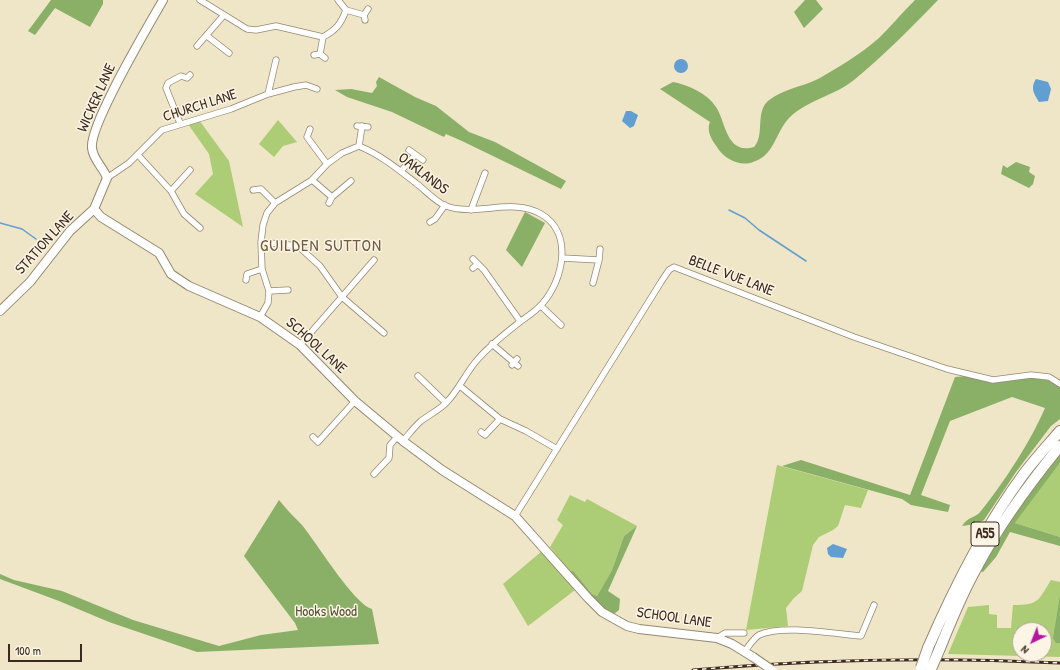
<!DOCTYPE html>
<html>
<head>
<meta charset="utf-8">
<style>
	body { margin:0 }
	#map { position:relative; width:1060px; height:670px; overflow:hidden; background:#efe5c7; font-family:"Patrick Hand",sans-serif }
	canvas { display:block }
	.north { position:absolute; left:1012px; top:622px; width:40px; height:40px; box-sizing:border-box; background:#fcf5e5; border:1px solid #afa495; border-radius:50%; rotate:223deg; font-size:11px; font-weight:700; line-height:16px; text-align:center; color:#3b2a1e }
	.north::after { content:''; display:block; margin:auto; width:14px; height:18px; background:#b5179e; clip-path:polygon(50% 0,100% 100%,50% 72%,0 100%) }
	.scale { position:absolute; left:8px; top:644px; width:74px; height:18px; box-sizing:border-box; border:2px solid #3b2a1e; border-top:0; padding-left:5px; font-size:12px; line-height:14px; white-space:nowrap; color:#3b2a1e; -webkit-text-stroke:3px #fcf5e5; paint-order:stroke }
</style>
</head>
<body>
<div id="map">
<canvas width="1060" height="670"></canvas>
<div class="north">N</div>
<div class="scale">100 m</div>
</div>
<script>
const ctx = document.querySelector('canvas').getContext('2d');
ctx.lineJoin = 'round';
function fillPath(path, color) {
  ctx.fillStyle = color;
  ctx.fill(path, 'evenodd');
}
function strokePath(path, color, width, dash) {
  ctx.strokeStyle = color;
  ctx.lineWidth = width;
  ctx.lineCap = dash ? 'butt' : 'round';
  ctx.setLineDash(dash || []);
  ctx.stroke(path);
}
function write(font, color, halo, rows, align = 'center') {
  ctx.font = font + ' "Patrick Hand",sans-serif';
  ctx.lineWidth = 3;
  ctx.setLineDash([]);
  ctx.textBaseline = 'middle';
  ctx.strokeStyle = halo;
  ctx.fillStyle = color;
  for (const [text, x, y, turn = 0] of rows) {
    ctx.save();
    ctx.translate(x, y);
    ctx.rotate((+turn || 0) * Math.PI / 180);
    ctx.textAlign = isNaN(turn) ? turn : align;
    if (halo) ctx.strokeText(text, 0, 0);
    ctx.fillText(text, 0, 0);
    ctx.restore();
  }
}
fillPath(new Path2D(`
	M199 120 229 161 243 227 195 194 213 174 209 154 188 124Z
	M278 120 297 142 283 146 274 157 259 144Z
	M1060 463V537L1015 523Z
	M777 465 868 490 861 508 845 505 838 526 833 530 819 537 813 545 802 591 794 598 786 608 788 626 746 630Z
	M570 495 585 502 587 499 637 526 624 536 612 570 597 596 592 594 573 572H570L550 547 563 525 557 520Z
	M542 551 575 590 528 626 503 584Z
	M1051 580 1060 582V657L948 654 968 607 989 605V614L997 615V628H1011L1013 605C1039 605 1038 601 1051 580ZM1020 630H1044V654H1020Z`), '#accd75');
fillPath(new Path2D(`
	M51 0H103V4L90 27 55 8 35 35 28 31Z
	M805 0H816L823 9 804 28 794 12Z
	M915 0H938C913 26 882 57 854 80 834 96 807 100 789 118 775 133 775 155 753 162 740 167 724 159 717 147 712 140 706 131 710 122L660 89 673 82C688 85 707 93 716 107 726 122 726 155 754 147 765 136 755 112 768 101 782 89 802 87 818 79 839 67 861 54 879 38 891 26 903 12 915 0Z
	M379 77 415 97 436 106 469 132 495 142 566 181 561 189 462 141 446 134 444 137 392 112 347 97 335 90 351 89 372 93 377 86 376 82Z
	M1016 162 1030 167 1029 172 1035 176 1033 184 1029 188 1001 174 1003 165 1007 168Z
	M525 212 545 223 522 267 506 250Z
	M967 376C976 378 987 382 995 382 1021 380 1037 372 1060 386V419L1051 426 1016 472 984 520 976 524 962 526C968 516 976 518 981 511 1004 482 1030 443 1045 408L1012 397 950 421 921 495 950 505 948 512 911 505 902 499 782 466 801 460 910 495 955 377Z
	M1060 453V463L1015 523 1060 537V546L1010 532 996 557 983 572 980 571 1023 500Z
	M279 500C286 509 294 517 302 525 316 542 354 604 372 609L379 644 197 652 109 622 59 601 0 579V574L14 580 62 591 133 620 219 646 261 635 298 630 295 623 244 556Z
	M637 526 608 591 620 599 619 610 614 614C595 608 583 587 570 572L573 571 592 594 597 596 612 570 624 536Z
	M1060 596V643H1056L1053 638Z`), '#89b066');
fillPath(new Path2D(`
	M674 66a7 7 0 1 1 14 0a7 7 0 1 1-14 0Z
	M1036 79 1048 82 1051 89 1048 101 1039 102C1034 94 1030 88 1036 79Z
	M626 111H631L638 115 634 126 630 128 622 121Z
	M833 544 847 549 843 558 831 557 828 554 827 548Z`), '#619ed2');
strokePath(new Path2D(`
	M729 210 745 218 759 230 806 261
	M0 223 22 229 36 239`), '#619ed2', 1.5);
const street = new Path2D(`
	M200 0 247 29 256 30 276 26 323 37C336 30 341 24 346 10
	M338 0 346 10 364 15 365 20
	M364 15 368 9
	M207 36 229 53
	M323 37 320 54 325 58
	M197 46 224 15
	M314 55 320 54
	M268 94 276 60
	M180 123 166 88 168 83 181 76 187 78 190 75
	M357 126 368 127
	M310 129 307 137 327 164
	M359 146 362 126
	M409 150 423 160
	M138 155 171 191 184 214 200 228
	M401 171 415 155
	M107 178 129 163 162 130 231 109 268 94 294 87 306 85 317 89
	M312 180 332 197 329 203
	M253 190 261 189 275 203
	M171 191 190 170
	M332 197 351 181
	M471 210 485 173
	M430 222 435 219 445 205
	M261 242 298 246 320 266 342 297 384 333
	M562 258 599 260 600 249
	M473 259 484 270 520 321
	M473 268 478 264
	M246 280 247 274 262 269
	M593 283 599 260
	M269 291 288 290
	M541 306 561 325
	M260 317 268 303 269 291 262 269 261 242 263 225 267 213 275 203 312 180 327 164 342 153 359 146C381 155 399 170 417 184 426 191 436 202 446 206 477 217 511 197 541 214 574 233 563 281 542 304 536 311 528 316 521 321 506 333 490 345 478 359 466 372 459 390 446 403 439 410 429 415 421 421 415 426 409 434 403 441
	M492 344 518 366
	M300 345 374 260
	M512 365 517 359
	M418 376 446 403
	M460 386 500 419 485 435 481 432
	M500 419 526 431 557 449
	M313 437 318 442 355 401
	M374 474 389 458 390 445 398 436
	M515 516 661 282 669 270 674 267 854 337 947 369 993 380 1031 375 1049 377 1060 384
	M717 638 725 633H744
	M745 651C749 646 753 639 759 635 781 624 836 634 861 636L874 605`);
const secondary = new Path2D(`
	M94 209 101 217 159 253 171 274 189 286 260 317 300 345 355 401 403 441 442 470 515 516 588 598 602 612 627 626 639 629 717 638 732 644 753 657
	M0 311 30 282 70 231 94 209 107 178C104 168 93 160 92 148 89 125 149 25 163 0`);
const highway = new Path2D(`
	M928 648C954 588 984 528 1023 475 1034 460 1048 445 1060 431
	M940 648C951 621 962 593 977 567 1000 523 1029 484 1060 446`);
strokePath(street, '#958872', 7);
strokePath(secondary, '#958872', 10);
strokePath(highway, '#958872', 12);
strokePath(street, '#fff', 5.5);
strokePath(secondary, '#fff', 8);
strokePath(highway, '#fff', 10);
const rail = new Path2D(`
	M693 670C815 659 938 657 1060 663`);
strokePath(rail, '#3b2a1e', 3);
strokePath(rail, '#fcf5e5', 1.5, [4.5]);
const secondaryBridge = new Path2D(`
	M753 657 772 670`);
const highwayBridge = new Path2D(`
	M921 668 928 648
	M931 669 940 648`);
strokePath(secondaryBridge, '#958872', 10, []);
strokePath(highwayBridge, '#958872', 12, []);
strokePath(secondaryBridge, '#fff', 8);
strokePath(highwayBridge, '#fff', 10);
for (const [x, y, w] of [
	[985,534,28]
]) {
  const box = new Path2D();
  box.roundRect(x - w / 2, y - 12, w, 24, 3);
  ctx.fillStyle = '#fcf5e5';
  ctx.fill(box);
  strokePath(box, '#3b2a1e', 1);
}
write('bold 14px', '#3b2a1e', null, [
	["A55",985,534]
]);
write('15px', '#3b2a1e', '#fcf5e5', [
	["WICKER LANE",97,98,-66],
	["CHURCH LANE",200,106,-18],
	["OAKLANDS",423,174,37],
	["STATION LANE",45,243,-48],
	["BELLE VUE LANE",731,276,21],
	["SCHOOL LANE",316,346,42],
	["SCHOOL LANE",674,618,8]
]);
write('15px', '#575334', '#fcf5e5', [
	["Hooks Wood",326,612]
]);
ctx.letterSpacing = '1px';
write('17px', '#715a41', '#fcf5e5', [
	["GUILDEN SUTTON",321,246]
]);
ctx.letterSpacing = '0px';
</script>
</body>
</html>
